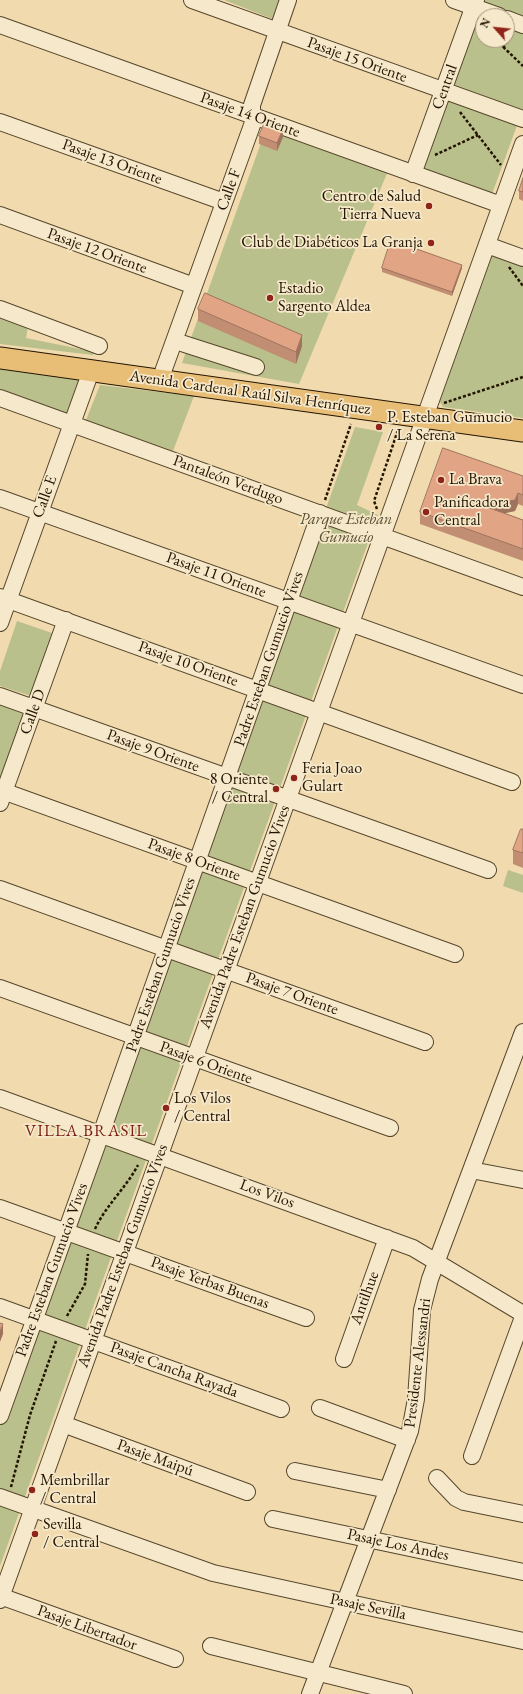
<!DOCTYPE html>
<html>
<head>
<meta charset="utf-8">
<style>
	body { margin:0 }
	#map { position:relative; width:523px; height:1694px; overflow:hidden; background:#f1dbae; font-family:"EB Garamond",serif }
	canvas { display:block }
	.north { position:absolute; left:475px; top:8px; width:40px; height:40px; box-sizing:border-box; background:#f6e8ca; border:1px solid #a29379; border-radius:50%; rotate:297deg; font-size:11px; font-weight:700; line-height:16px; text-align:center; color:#231400 }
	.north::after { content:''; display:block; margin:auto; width:14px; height:18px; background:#8f2418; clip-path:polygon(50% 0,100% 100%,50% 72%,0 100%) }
</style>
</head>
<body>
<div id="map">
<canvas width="523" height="1694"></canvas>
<div class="north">N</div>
</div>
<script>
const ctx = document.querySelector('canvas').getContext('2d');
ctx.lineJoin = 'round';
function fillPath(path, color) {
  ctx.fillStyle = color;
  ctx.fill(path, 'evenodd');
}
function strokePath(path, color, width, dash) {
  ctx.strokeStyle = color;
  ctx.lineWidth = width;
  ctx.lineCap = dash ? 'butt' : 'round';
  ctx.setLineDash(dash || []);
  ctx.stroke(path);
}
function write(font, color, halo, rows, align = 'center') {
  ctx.font = font + ' "EB Garamond",serif';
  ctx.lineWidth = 3.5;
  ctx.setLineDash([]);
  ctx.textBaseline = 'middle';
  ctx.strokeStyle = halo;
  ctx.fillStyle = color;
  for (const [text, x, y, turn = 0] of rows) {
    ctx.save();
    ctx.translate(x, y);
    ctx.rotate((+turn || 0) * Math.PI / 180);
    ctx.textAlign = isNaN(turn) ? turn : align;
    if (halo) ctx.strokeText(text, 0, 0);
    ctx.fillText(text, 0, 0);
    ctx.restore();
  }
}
fillPath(new Path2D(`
	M224 0H283L275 20Z
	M482 0H523V109L492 194 421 168ZM483 16H507V40H483Z
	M267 126 388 171 299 384 182 363Z
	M494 253 523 263V418L443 407 438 399 488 255Z
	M0 316 28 326 26 338 95 352 93 355 0 344Z
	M0 368 79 380 67 414 0 394Z
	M100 385 194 396 173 451 86 420Z
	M355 427 383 432 357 505 378 515 0 1566V1424Z
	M17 621 52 633 31 696 0 686V671Z
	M0 700 27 714 0 783Z
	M508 870 523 875V893L503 886Z`), '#b9c08b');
const minor = new Path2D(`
	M192 0 523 119
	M454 0 499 16
	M507 19 523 25
	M0 25 501 205
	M0 122 224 202
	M413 174 476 0
	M0 215 194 286
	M487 245 523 258
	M0 309 99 346
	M175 341 256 367
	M160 380 255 117 252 111V105L288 0
	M0 398 523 587
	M0 498 523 685
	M0 597 512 782
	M0 623 91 371
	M0 696 488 870
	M0 790 455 954
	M0 803 66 620
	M0 889 425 1042
	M0 988 390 1128
	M0 1098 413 1248 523 1314
	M471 1170 523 1180
	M0 1208 306 1318
	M0 1307 281 1409
	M344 1359 387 1238
	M320 1408 407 1440
	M0 1416 106 1120 320 513
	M63 1424 247 1492
	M472 1456 523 1317
	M295 1471 388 1490
	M437 1478 456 1498 464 1502 523 1514
	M0 1497 213 1573 523 1641
	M273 1519 523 1572
	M0 1596 175 1659
	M0 1600 523 144
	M211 1646 404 1694
	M310 1694 410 1431 416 1399 422 1310 430 1279 523 1032`);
const major = new Path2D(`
	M0 358 523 431`);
strokePath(minor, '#56462c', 18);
strokePath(major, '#231400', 23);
strokePath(new Path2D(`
	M496 40 523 66
	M503 48 511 35
	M460 112 501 165
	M435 155 478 135
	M509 267 523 286
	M444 403 523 377
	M325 500 351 424
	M377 509 374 501 398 430
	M95 1229C106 1205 126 1188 138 1165
	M67 1316 85 1284 88 1254
	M11 1487 30 1415 56 1341`), '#231400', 2.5, [3, 2]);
strokePath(minor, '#f6e8ca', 16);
strokePath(major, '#e8be77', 21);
fillPath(new Path2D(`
	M259 136 283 137 277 151 259 144Z
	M523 178V201L519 199V191Z
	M382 268H462L452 296 382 272Z
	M198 309 302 346 296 364 198 321Z
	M523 476V506L518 504 515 511 504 513 523 520V561L420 524V512Z
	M523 829V868L513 864V850Z`), '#c28e73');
fillPath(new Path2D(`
	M283 129V137L277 151V143Z
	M462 265V268L452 296V292Z
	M302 335V346L296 364V352Z
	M518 493V504L515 511 484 518V506Z
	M3 1324V1334L0 1342V1332Z`), '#9e745e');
const building = new Path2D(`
	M265 122 283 129 277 143 259 136Z
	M523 178V192L519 191Z
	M391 240 462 265 452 292 382 268Z
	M205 293 302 335 296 352 198 309Z
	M443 448 523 476V495L518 493 515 500 484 506 523 520V549L420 512Z
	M521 829H523V853L513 850Z
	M0 1323 3 1324 0 1332Z`);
fillPath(building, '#e1a586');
strokePath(building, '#9e745e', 1);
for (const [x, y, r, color] of [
	[429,206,4,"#8f2418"],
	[431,243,4,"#8f2418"],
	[270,298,4,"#8f2418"],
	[379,427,4,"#8f2418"],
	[441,480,4,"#8f2418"],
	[426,512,4,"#8f2418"],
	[294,778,4,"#8f2418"],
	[276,789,4,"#8f2418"],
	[166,1108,4,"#8f2418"],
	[32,1490,4,"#8f2418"],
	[35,1534,4,"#8f2418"]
]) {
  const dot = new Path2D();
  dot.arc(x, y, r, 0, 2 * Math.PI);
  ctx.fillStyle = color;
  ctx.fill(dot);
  strokePath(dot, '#f6e8ca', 1.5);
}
write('16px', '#231400', '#f6e8ca', [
	["Pasaje 15 Oriente",357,60,20],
	["Central",445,87,-70],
	["Pasaje 14 Oriente",250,115,20],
	["Pasaje 13 Oriente",112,162,20],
	["Calle F",229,190,-70],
	["Pasaje 12 Oriente",97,251,20],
	["Avenida Cardenal Raúl Silva Henríquez",250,393,8],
	["Pantaleón Verdugo",228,480,20],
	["Calle E",45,497,-70],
	["Pasaje 11 Oriente",216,575,20],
	["Padre Esteban Gumucio Vives",269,659,-71],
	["Pasaje 10 Oriente",188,664,20],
	["Calle D",33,712,-70],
	["Pasaje 9 Oriente",153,751,20],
	["Pasaje 8 Oriente",194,860,20],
	["Avenida Padre Esteban Gumucio Vives",245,917,-70],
	["Padre Esteban Gumucio Vives",161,965,-71],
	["Pasaje 7 Oriente",292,994,20],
	["Pasaje 6 Oriente",206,1063,20],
	["Los Vilos",267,1194,20],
	["Avenida Padre Esteban Gumucio Vives",123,1256,-70],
	["Padre Esteban Gumucio Vives",52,1270,-70],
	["Pasaje Yerbas Buenas",210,1283,20],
	["Antilhue",365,1298,-70],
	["Presidente Alessandri",418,1363,-83],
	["Pasaje Cancha Rayada",174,1370,20],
	["Pasaje Maipú",155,1458,20],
	["Pasaje Los Andes",398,1545,12],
	["Pasaje Sevilla",368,1607,12],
	["Pasaje Libertador",87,1628,20]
]);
write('16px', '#231400', '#f6e8ca', [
	["Centro de Salud",421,197,"right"],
	["Tierra Nueva",421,215,"right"],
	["Club de Diabéticos La Granja",423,243,"right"],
	["Estadio",278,289],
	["Sargento Aldea",278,307],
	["P. Esteban Gumucio",387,418],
	["/ La Serena",387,436],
	["La Brava",449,480],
	["Panificadora",434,503],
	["Central",434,521],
	["Feria Joao",302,769],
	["Gulart",302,787],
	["8 Oriente",268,780,"right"],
	["/ Central",268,798,"right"],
	["Los Vilos",174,1099],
	["/ Central",174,1117],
	["Membrillar",40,1481],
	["/ Central",40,1499],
	["Sevilla",43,1525],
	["/ Central",43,1543]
], 'left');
write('italic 16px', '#585031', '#f6e8ca', [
	["Parque Esteban",346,520],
	["Gumucio",346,538]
]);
ctx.letterSpacing = '1px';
write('17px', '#7a1f14', '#f6e8ca', [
	["VILLA BRASIL",86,1131]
]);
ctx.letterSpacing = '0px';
</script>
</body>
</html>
